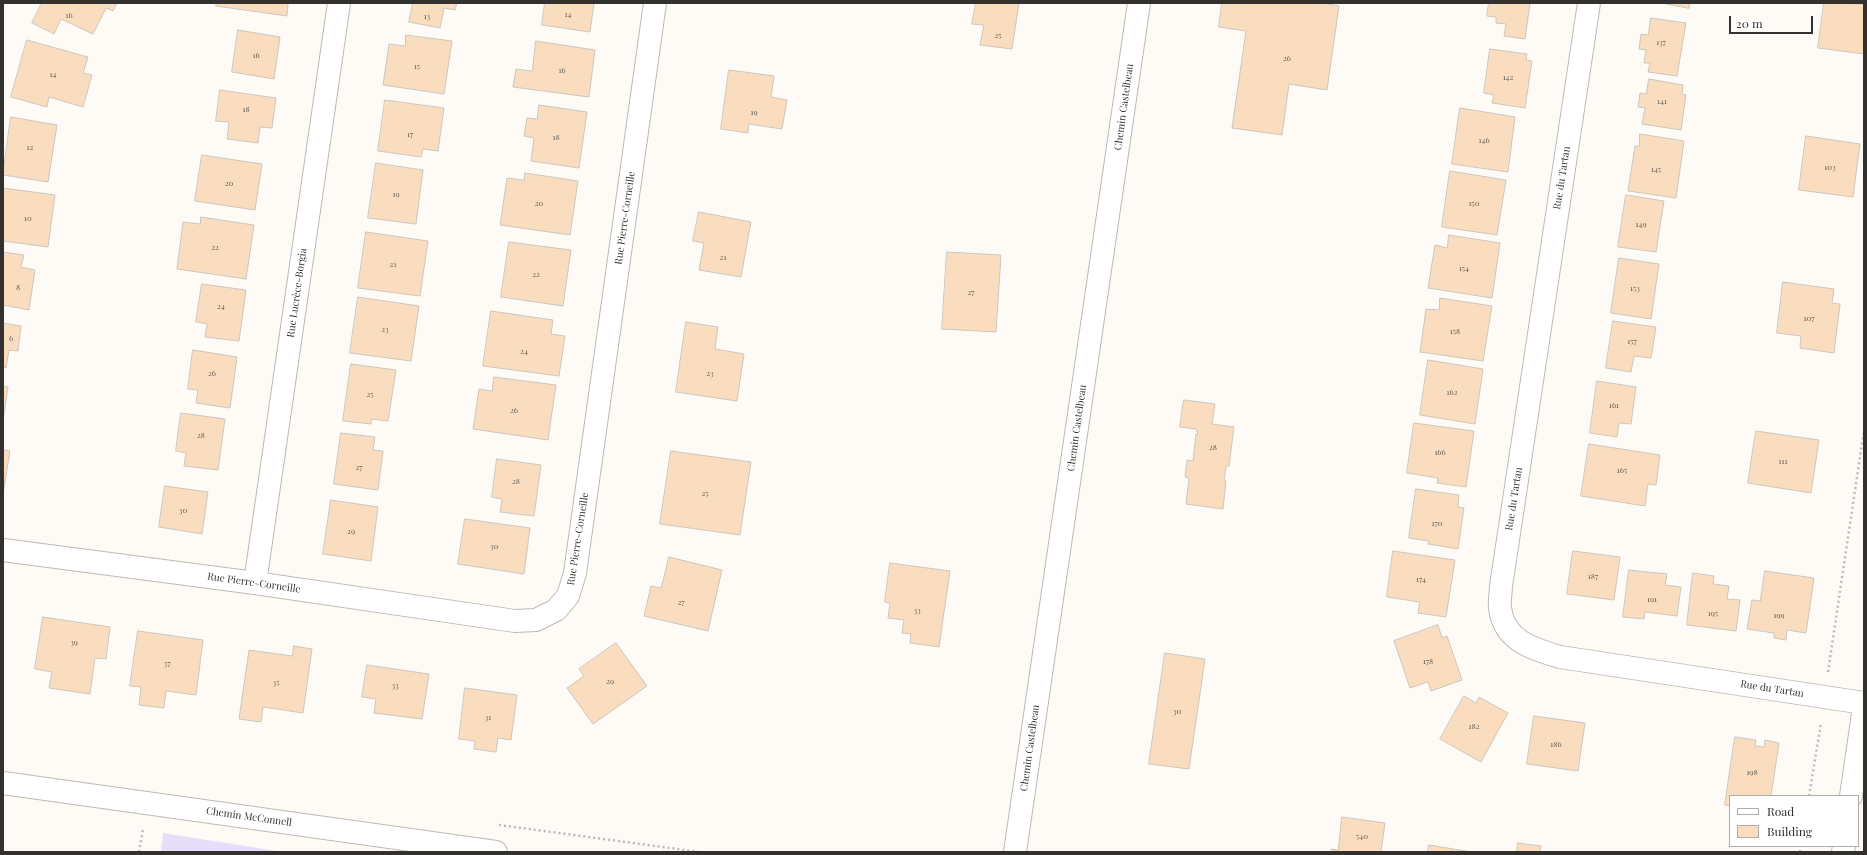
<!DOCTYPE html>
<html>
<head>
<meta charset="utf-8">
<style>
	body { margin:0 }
	#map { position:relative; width:1867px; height:855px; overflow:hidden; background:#fefbf7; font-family:"Playfair Display",serif }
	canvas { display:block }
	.frame { position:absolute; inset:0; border:4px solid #33312e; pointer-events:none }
	.legend { position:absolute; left:1729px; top:795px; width:130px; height:52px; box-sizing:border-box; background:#fff; border:1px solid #adadab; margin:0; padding:5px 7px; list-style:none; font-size:12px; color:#33312e }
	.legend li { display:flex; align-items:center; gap:8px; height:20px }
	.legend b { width:20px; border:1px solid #adadab }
	.scale { position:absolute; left:1729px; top:16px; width:84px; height:18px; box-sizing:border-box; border:2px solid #33312e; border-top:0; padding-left:5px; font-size:12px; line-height:14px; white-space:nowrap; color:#33312e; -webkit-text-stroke:3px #fff; paint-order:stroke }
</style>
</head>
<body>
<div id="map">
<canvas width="1867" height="855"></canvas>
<div class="frame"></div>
<ul class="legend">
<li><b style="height:5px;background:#fff"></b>Road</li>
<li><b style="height:11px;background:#f9ddbe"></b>Building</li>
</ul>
<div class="scale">20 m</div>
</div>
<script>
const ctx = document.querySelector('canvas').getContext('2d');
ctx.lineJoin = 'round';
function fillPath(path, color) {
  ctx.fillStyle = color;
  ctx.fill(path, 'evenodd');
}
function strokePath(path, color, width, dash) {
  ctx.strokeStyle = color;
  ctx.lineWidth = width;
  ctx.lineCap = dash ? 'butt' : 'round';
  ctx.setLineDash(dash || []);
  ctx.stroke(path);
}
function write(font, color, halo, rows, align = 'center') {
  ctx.font = font + ' "Playfair Display",serif';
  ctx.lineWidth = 4;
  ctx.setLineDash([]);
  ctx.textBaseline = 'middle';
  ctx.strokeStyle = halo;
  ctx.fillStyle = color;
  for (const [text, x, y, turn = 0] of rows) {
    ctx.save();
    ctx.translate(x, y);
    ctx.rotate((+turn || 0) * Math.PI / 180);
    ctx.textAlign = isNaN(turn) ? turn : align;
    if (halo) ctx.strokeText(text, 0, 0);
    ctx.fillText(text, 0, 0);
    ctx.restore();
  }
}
fillPath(new Path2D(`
	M163 833 283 852H161Z`), '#e6dffa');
const building = new Path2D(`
	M42 3H117L113 11 106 8 93 34 61 19 54 34 32 23Z
	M217 3H288L287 16 216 6Z
	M413 3H457L455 10 444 8 440 28 409 22Z
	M545 3H594L590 32 542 25Z
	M976 3H1019L1012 49 980 45 984 25 972 24Z
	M1222 3H1322L1339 6 1327 90 1289 84 1282 135 1232 128 1246 31 1219 27Z
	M1489 3H1530L1525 39 1504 36 1506 24 1496 23V17L1487 16Z
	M1662 3H1690L1689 8Z
	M1824 3 1864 4V54L1818 48Z
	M1651 18 1686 23 1677 76 1648 72 1650 63H1644L1646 50 1639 49 1641 34 1648 35Z
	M238 30 280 37 274 79 232 72Z
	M406 35 452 41 444 94 383 85 389 44 405 46Z
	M27 40 88 57 83 73 92 75 83 107 49 97 47 107 11 97Z
	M536 41 595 50 589 97 513 87 516 69 532 71Z
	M1490 49 1527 54 1526 60 1532 61 1525 108 1492 103 1494 95 1484 93Z
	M729 70 774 76 771 97 787 100 782 129 749 124 748 133 721 129Z
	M1649 79 1683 85 1682 94 1686 95 1681 130 1642 124 1645 108 1638 107 1640 93 1646 94Z
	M220 90 276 98 272 128 260 127 258 143 227 139 229 122 216 121Z
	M385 100 444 108 438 151 423 149 421 157 378 151Z
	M539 105 587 112 579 168 531 161 534 138 524 136 527 118 537 119Z
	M1460 108 1515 117 1508 172 1452 164Z
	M11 117 57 125 48 182 3 175Z
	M1640 134 1684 141 1676 198 1628 191 1635 146H1639Z
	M1806 136 1860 144 1853 197 1799 190Z
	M202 155 262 164 255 210 195 201Z
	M376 163 423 170 416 224 368 218Z
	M1450 171 1506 180 1497 235 1442 227Z
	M525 173 578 181 570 235 500 225 507 178 524 180Z
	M3 188 55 195 48 247 3 241Z
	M1626 195 1664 201 1656 252 1618 247Z
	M699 212 751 222 741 277 699 270 704 243 693 241Z
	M201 217 254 225 246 279 177 269 183 222 200 224Z
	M366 232 428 241 420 296 358 288Z
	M1449 235 1500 243 1492 298 1428 288 1435 245 1447 248Z
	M509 242 571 250 563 306 501 297Z
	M3 252 24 255 21 267 35 270 29 310 3 305Z
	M947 252 1001 255 996 332 942 329Z
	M1619 258 1659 264 1651 319 1611 313Z
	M1783 282 1834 289 1832 303 1840 304 1834 353 1800 348 1801 336 1777 333Z
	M202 284 246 290 239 341 205 337 207 324 196 322Z
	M358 297 419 306 411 361 350 353Z
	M1440 298 1492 306 1483 361 1420 352 1426 309 1439 310Z
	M491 311 553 320 551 334 565 336 559 376 483 366Z
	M1613 321 1656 327 1651 358 1634 356 1631 372 1606 368Z
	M686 322 718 327 715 349 744 354 737 401 676 392Z
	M3 323 21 326 18 351 9 350 6 368 3 367Z
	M193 350 237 357 230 408 196 403 198 390 188 389Z
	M1428 360 1483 369 1475 424 1420 415Z
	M351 364 396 370 388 421 371 419V424L343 421Z
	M494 377 556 385 548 440 473 429 479 389 492 391Z
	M1597 381 1636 387 1631 424 1619 423 1617 437 1590 433Z
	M3 386 8 387 3 420Z
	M1184 400 1215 404 1212 424 1234 427 1229 466H1226L1224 481H1226L1223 509 1186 504 1189 478 1185 477 1187 460 1193 461 1196 434H1198L1196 429 1180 427Z
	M181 413 225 419 218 470 184 466 186 453 176 451Z
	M1414 423 1474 431 1466 487 1437 483 1438 478 1407 473Z
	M1756 431 1819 440 1811 493 1748 483Z
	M341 433 375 437 373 450 383 451 378 490 334 484Z
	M1589 444 1660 455 1656 485 1648 484 1645 506 1581 496Z
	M3 450 10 451 3 494Z
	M671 451 751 462 740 535 660 524Z
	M497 459 541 465 534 516 500 512 502 499 492 497Z
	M165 486 208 492 202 534 159 527Z
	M1416 489 1459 495 1458 507 1464 508 1458 549 1428 544 1429 541 1409 538Z
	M331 500 378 507 371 561 323 554Z
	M465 519 530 528 524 574 458 564Z
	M1393 551 1455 560 1446 617 1418 613 1420 602 1387 597Z
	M1573 551 1620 557 1614 600 1567 594Z
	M669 557 722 570 708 631 644 616 651 586 661 588Z
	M890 563 950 571 939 647 910 643 911 634 902 633 904 620 888 618 890 603 885 602Z
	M1629 570 1667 574 1665 585 1681 587 1677 616 1645 612 1644 619 1623 617Z
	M1765 571 1814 578 1806 633 1787 630 1786 640 1774 638V633L1747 629 1752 600 1760 601Z
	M1693 573 1714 576 1713 584 1729 586 1727 599 1740 600 1736 631 1687 625Z
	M43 617 110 627 106 659 95 658 90 694 49 688 52 672 35 669Z
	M1438 625 1442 638 1447 636 1462 680 1431 691 1428 682 1410 688 1394 641Z
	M138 631 203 640 196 695 166 691 164 708 139 705 141 687 130 686Z
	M616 643 647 686 593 724 567 688 584 676 579 669Z
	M294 646 312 649 303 713 263 707 261 722 239 719 249 650 292 656Z
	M1165 653 1205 659 1189 769 1149 764Z
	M367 665 429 674 422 719 374 713 376 699 362 697Z
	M465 688 517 695 511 740 498 738 496 752 474 749 475 741 459 739Z
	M1464 696 1476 703 1479 697 1508 713 1481 762 1440 739Z
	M1534 716 1585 723 1578 771 1527 764Z
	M1735 737 1756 740 1755 746 1764 747 1765 740 1779 743 1771 796H1730V806L1725 805Z
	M1342 817 1385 823 1381 852H1331V849L1338 850Z
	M1518 843 1541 846 1540 852H1517Z
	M1429 845 1472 852H1428Z`);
fillPath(building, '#f9ddbe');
strokePath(building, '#ccc6bf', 1);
const minor = new Path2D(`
	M1589 3 1501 586C1501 593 1499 601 1500 608 1504 641 1533 649 1560 657L1864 703
	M3 550 255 583 515 621 536 620 556 610 568 596 575 573 655 3
	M255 583 339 3
	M1851 796 1864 707
	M1015 852 1139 3
	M1843 852 1844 846`);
const tertiary = new Path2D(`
	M3 783 496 852`);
strokePath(minor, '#bfb9b2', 24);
strokePath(tertiary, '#bfb9b2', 24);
strokePath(new Path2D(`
	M1828 672 1864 430
	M1809 796 1821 723
	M499 825 700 852
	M139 852 143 829
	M1800 852 1801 846`), '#bdbab6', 2.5, [2, 3]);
strokePath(minor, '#fff', 22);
strokePath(tertiary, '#fff', 22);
write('8px', '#645c52', null, [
	["14",568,14],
	["16",69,15],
	["13",427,16],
	["25",998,35],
	["137",1661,42],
	["16",256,55],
	["26",1287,58],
	["15",417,66],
	["16",562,70],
	["14",53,74],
	["142",1508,77],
	["141",1662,101],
	["18",246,109],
	["19",754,112],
	["17",410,134],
	["18",556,137],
	["146",1484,140],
	["12",30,147],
	["103",1830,167],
	["145",1656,169],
	["20",229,183],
	["19",396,194],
	["20",539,203],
	["150",1474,203],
	["10",28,218],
	["149",1641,224],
	["22",215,247],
	["21",723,257],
	["21",393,264],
	["154",1464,268],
	["22",536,274],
	["8",18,287],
	["153",1635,288],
	["27",971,292],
	["24",221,306],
	["107",1809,318],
	["23",385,329],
	["158",1455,331],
	["6",11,338],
	["157",1632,341],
	["24",524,351],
	["26",212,373],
	["23",710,373],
	["162",1452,392],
	["25",370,394],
	["161",1614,405],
	["26",514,410],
	["28",201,435],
	["28",1213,447],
	["166",1440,452],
	["111",1783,461],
	["27",359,467],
	["165",1622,470],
	["28",516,481],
	["25",705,493],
	["30",183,510],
	["170",1437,523],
	["29",351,531],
	["30",494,546],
	["187",1593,576],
	["174",1421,579],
	["191",1652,599],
	["27",681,602],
	["33",917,610],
	["195",1713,613],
	["199",1779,615],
	["39",74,642],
	["178",1428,661],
	["37",167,663],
	["29",610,681],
	["35",276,682],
	["33",395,685],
	["30",1177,711],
	["31",488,717],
	["182",1474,726],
	["186",1556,744],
	["198",1752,772],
	["540",1362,836]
]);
write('10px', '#33312e', '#fff', [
	["Chemin Castelbeau",1124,107,-82],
	["Rue du Tartan",1562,178,-81],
	["Rue Pierre-Corneille",625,218,-82],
	["Rue Lucrèce-Borgia",297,293,-82],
	["Chemin Castelbeau",1077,428,-82],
	["Rue du Tartan",1514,499,-81],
	["Rue Pierre-Corneille",578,539,-81],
	["Rue Pierre-Corneille",254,583,8],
	["Rue du Tartan",1772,689,9],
	["Chemin Castelbeau",1030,748,-82],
	["Chemin McConnell",249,817,8]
]);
</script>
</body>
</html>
